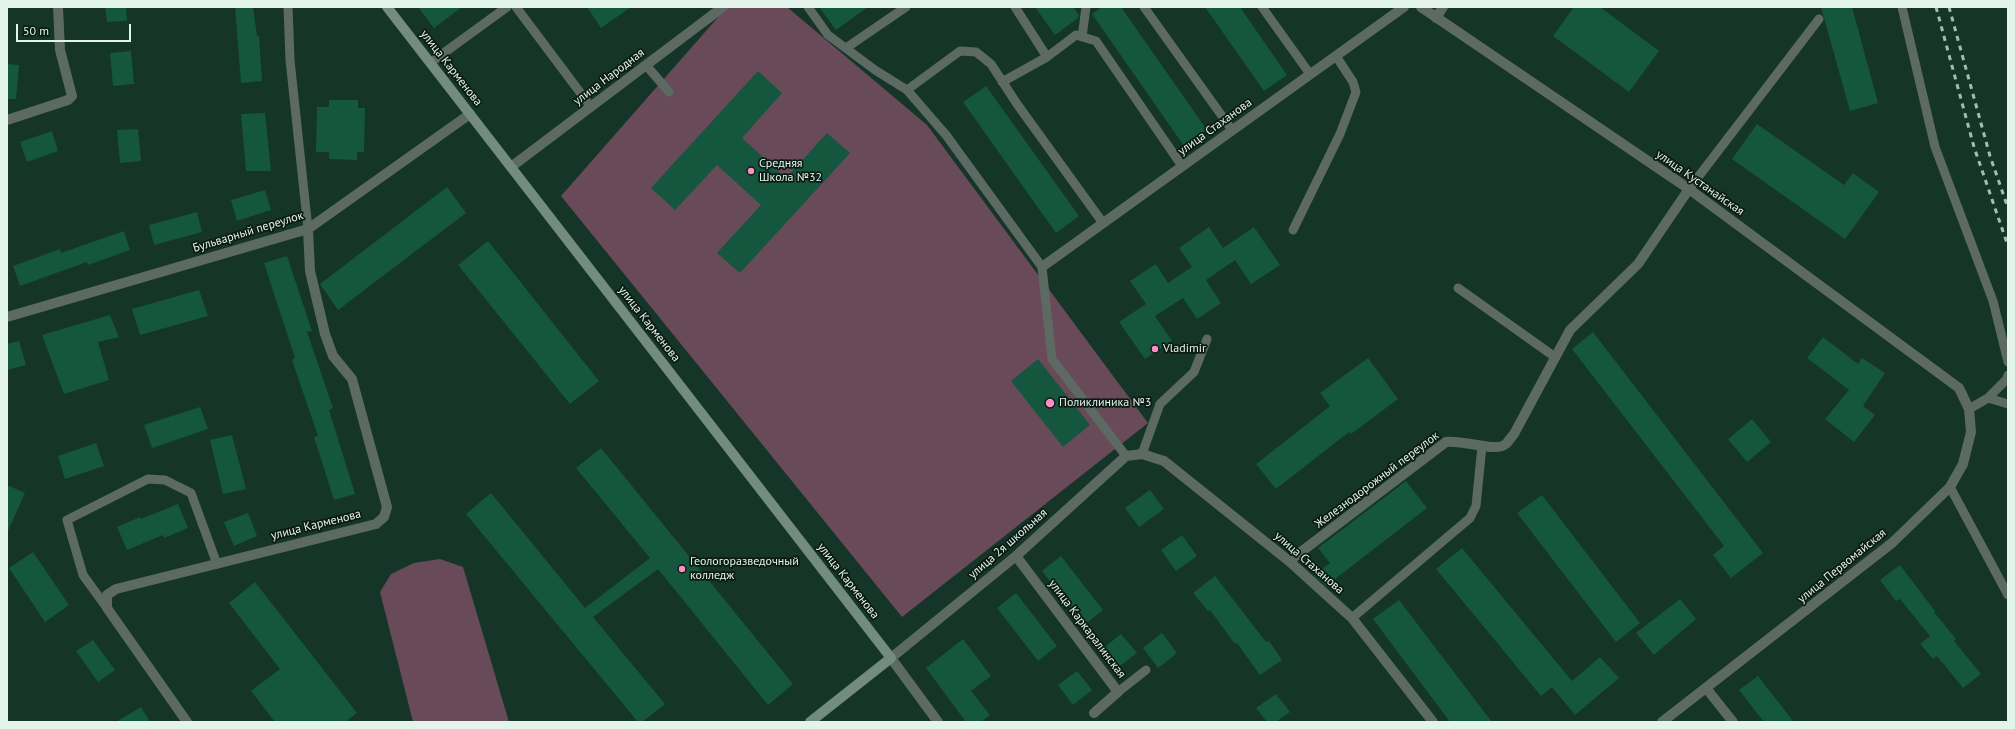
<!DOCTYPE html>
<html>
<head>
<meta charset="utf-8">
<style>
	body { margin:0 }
	#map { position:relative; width:2015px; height:729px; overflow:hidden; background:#143528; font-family:"PT Sans",sans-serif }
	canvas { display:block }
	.frame { position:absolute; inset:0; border:8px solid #e2f4eb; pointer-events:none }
	.scale { position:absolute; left:16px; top:24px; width:115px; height:18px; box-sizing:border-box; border:2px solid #e2f4eb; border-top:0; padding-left:5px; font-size:12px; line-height:14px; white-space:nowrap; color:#e2f4eb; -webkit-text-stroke:3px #0c1a14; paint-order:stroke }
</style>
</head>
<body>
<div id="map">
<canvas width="2015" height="729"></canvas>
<div class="frame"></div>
<div class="scale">50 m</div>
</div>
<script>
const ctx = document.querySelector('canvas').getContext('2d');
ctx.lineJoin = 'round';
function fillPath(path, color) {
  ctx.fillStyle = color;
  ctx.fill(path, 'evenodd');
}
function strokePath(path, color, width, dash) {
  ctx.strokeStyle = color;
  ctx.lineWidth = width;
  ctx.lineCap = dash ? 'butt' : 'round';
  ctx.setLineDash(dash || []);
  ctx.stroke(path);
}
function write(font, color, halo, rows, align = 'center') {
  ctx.font = font + ' "PT Sans",sans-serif';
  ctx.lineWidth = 3.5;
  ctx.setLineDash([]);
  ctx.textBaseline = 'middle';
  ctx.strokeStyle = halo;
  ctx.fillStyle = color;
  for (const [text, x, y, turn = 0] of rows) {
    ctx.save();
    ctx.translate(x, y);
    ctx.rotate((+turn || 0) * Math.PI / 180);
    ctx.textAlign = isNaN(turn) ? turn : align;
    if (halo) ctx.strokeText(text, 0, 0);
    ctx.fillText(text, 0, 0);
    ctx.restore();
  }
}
fillPath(new Path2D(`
	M727 7H787L927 125 1148 423 902 617 561 196Z
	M440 559 463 567 509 722H413L380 592 391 574 414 563Z`), '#694a58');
fillPath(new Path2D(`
	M105 7H126L127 21 107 22Z
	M235 7H253L257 36H259L262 81 241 83Z
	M418 7H462L434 28Z
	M587 7H631L601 28Z
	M819 7H868L836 30Z
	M1035 7H1073L1079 15 1078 18 1055 35Z
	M1102 7H1121L1207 130 1184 146 1092 14Z
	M1205 7H1240L1287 75 1264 91Z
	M1574 7H1600L1659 51 1629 92 1553 36Z
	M1821 7H1852L1878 103 1850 111Z
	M131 51 134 84 113 86 110 53Z
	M7 64 19 65 16 99H7Z
	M758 71 782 93 742 138 786 178 827 133 850 153 740 273 717 253 761 205 717 165 675 210 651 188Z
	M986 86 1079 216 1056 233 963 102Z
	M329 100H358V108H365L364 152H357V160L329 159V152H316L317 107H329Z
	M265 113 271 171H246L241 114Z
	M1757 124 1844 185 1853 173 1879 192 1845 239 1732 159Z
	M138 129 141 161 120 163 117 130Z
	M52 131 58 151 27 162 20 142Z
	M447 187 466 213 338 310 320 284Z
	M265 190 271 210 237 221 231 200Z
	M197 212 202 232 154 245 149 225Z
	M1209 227 1223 248 1254 227 1280 265 1251 284 1235 260 1206 280 1221 303 1197 319 1183 298 1155 316 1172 341 1145 359 1119 322 1146 304 1130 281 1156 264 1168 283 1192 267 1179 248Z
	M124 231 130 250 88 265 87 262 20 286 13 266 60 249 61 253Z
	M488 241 599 381 570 404 458 265Z
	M287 256 312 331 307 332 333 408 329 410 355 494 334 500 314 437 318 436 292 360 295 358 264 263Z
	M199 290 208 316 140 335 132 309Z
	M110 315 119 337 98 342 109 380 64 394 42 335Z
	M1593 332 1763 553 1731 578 1713 555 1724 546 1572 349Z
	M1823 337 1858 364 1862 358 1885 373 1863 406 1875 415 1854 442 1825 419 1849 390 1807 358Z
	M19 341 26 365 7 370V344Z
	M1368 358 1398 399 1351 434 1349 432 1276 489 1256 464 1330 406 1320 393Z
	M1038 359 1090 425 1063 447 1011 381Z
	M200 407 208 429 152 448 144 425Z
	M1752 419 1771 442 1747 462 1728 439Z
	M232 435 246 489 223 494 210 440Z
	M96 443 104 466 65 479 58 456Z
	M601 448 793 684 768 705 658 569 593 617 665 704 642 722H638L466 514 491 493 585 608 650 558 576 468Z
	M1406 481 1427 508 1326 586 1314 575 1330 563 1318 548Z
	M7 485 25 493 7 533Z
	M1150 490 1164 509 1139 527 1125 508Z
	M1542 495 1640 623 1616 642 1517 513Z
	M178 504 188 528 164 538 163 535 127 550 117 527 140 517 141 519Z
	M248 513 257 536 234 546 224 522Z
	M1182 535 1197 556 1176 571 1161 550Z
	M1462 548 1572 681 1600 657 1619 678 1575 715 1552 687 1541 696 1436 569Z
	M33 552 69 605 45 622 9 568Z
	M1061 556 1103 610 1084 625 1042 571Z
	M1900 565 1935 611 1934 612 1956 639 1954 641 1981 674 1963 688 1937 656 1933 659 1920 644 1930 636 1900 599 1896 601 1880 580Z
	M1215 576 1266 642 1269 641 1282 660 1260 675 1237 643 1235 644 1210 610 1208 611 1193 593Z
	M255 582 357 713 345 722H275L251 691 280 669 229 603Z
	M1016 593 1057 646 1038 661 997 608Z
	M1680 599 1696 619 1654 655 1636 633Z
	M1399 600 1492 722H1450L1373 619Z
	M1162 633 1177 653 1158 668 1143 648Z
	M1121 634 1137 653 1117 668 1102 649Z
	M963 639 991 676 971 691 990 715 981 722H966L926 668Z
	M93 640 115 670 98 682 76 651Z
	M1077 671 1092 690 1073 705 1058 685Z
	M1758 676 1794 722H1764L1739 690Z
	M1276 694 1290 712 1276 722H1267L1256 708Z
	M141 707 150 722H116Z`), '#15563f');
strokePath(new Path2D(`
	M288 7 290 60 308 229
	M516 7 591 107
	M808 7 828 35 875 70 907 90 946 135 1042 267 1052 359 1126 456
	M1015 7 1047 57 1076 35 1096 41 1182 166
	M1144 7 1232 130
	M1262 7 1310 74
	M1902 7 1935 147 1993 301 2008 362
	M1082 37 1086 7
	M846 48 906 7
	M430 63 507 7
	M646 65 669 92
	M1002 82 1047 57
	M907 90 960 51 976 52 991 64 1017 104 1103 223
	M1689 189 1819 19
	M1293 230 1340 134 1356 92 1353 82 1336 56
	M1458 288 1555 357
	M1988 398 2008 404
	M1969 409 1988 398 2007 379 2008 375
	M1142 454 1160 404 1194 372 1207 339
	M1950 487 2008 595
	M107 608 83 575 67 520 148 479 165 480 191 493 217 564
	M1352 618 1470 518 1476 506 1482 446
	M1118 692 1146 670`), '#5c6a63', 9);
strokePath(new Path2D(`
	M1421 7 1689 189 1959 388 1969 409 1971 432 1963 464 1950 487 1892 543 1662 722
	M1436 18 1443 7
	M7 120 68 100 72 96 60 50 58 7
	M511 167 723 7
	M1042 267 1404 7
	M7 317 308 229 470 114
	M1016 556 1118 692 1094 713
	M1289 561 1446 442C1462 439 1495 453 1506 444 1509 441 1511 437 1514 434L1570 330 1638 264 1689 189
	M1706 688 1733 722
	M187 722 107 608V595L116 589 376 524 384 517 387 507 352 379 333 356 325 334 310 271 308 229
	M938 722 891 658 1016 556 1126 456 1142 454 1164 461 1289 561 1352 618 1433 722`), '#5c6a63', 10);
strokePath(new Path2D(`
	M387 7 891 658 810 722`), '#748b81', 10);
strokePath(new Path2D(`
	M1936 7 1974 147 2008 246
	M1949 7 1990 156 2008 208`), '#a6bcb2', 3, [5, 5]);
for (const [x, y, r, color] of [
	[751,171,4,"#fb8fc3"],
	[1155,349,4,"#fb8fc3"],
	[1050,403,5,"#fb8fc3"],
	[682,569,4,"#fb8fc3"]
]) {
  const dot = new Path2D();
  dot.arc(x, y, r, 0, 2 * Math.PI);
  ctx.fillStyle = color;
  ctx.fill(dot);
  strokePath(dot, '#0c1a14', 1.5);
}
write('12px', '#e2f4eb', '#0c1a14', [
	["улица Карменова",451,68,52],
	["улица Народная",609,77,-37],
	["улица Стаханова",1215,127,-36],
	["улица Кустанайская",1700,183,35],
	["Бульварный переулок",248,232,-17],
	["улица Карменова",649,324,52],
	["Железнодорожный переулок",1377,480,-37],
	["улица Карменова",316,525,-14],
	["улица 2я школьная",1008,544,-41],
	["улица Стаханова",1309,563,41],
	["улица Первомайская",1842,566,-39],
	["улица Карменова",848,581,52],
	["улица Каркаралинская",1087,629,53]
]);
write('12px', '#e2f4eb', '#0c1a14', [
	["Средняя",759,164],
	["Школа №32",759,178],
	["Vladimir",1163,349],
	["Поликлиника №3",1059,403],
	["Геологоразведочный",690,562],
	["колледж",690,576]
], 'left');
</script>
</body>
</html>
